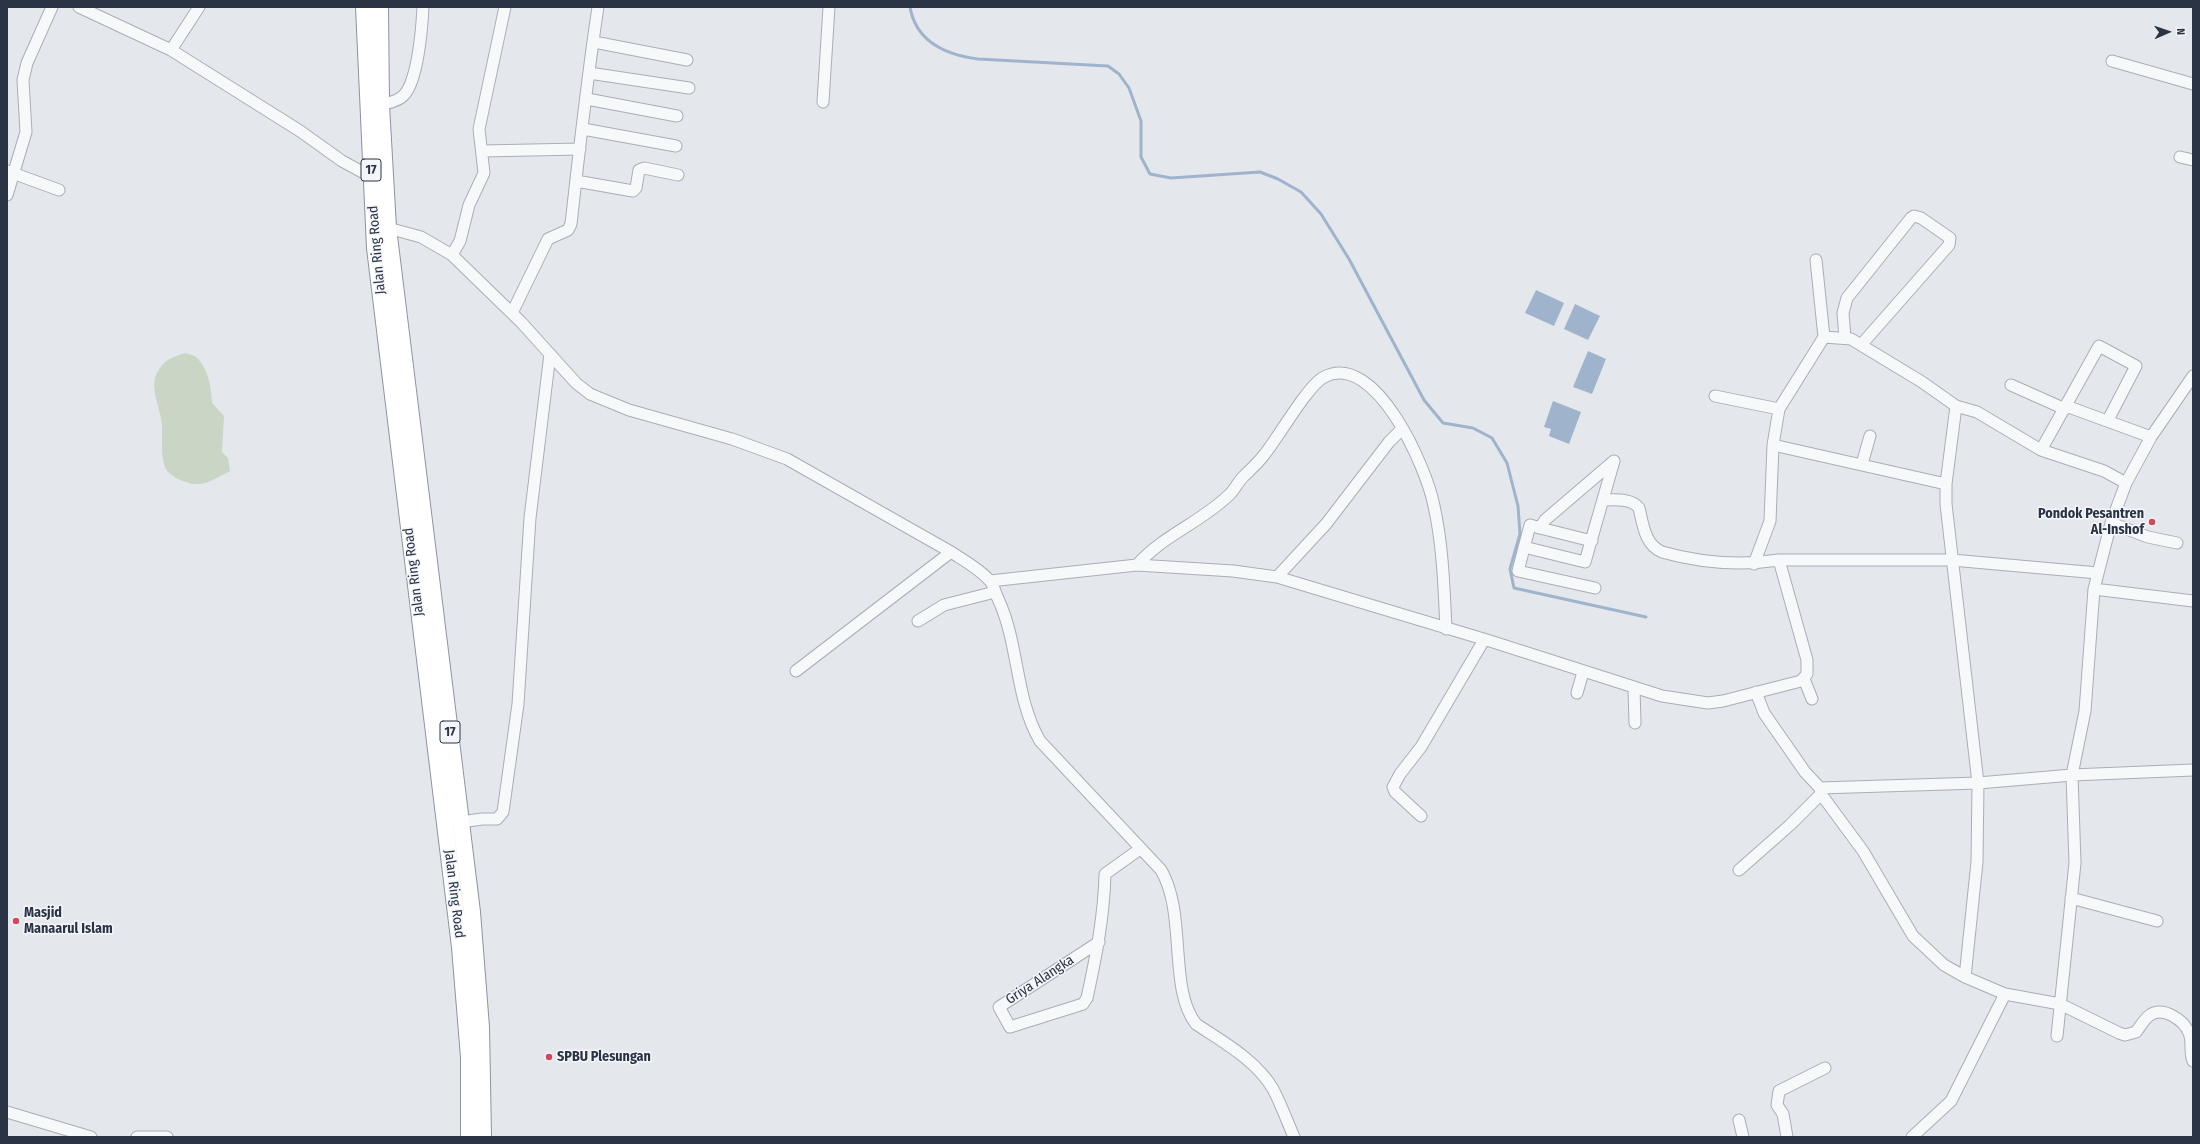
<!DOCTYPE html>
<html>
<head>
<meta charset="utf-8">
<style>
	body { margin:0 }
	#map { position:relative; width:2200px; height:1144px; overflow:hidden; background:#e4e7ec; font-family:"Fira Sans Condensed",sans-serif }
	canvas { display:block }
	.frame { position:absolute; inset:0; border:8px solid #2b3445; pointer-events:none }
	.north { position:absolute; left:2148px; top:12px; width:40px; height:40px; -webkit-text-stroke:3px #f4f6f9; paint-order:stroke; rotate:88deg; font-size:11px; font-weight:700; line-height:16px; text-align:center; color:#2b3445 }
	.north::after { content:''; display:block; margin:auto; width:14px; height:18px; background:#2b3445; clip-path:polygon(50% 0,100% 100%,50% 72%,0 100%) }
</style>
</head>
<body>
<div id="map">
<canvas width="2200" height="1144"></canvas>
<div class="frame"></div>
<div class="north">N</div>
</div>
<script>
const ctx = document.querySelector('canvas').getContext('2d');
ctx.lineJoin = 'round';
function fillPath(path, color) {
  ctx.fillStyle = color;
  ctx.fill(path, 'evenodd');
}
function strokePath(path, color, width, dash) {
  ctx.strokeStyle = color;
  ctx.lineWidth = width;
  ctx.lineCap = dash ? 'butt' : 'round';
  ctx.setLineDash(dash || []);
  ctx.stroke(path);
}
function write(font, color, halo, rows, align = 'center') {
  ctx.font = font + ' "Fira Sans Condensed",sans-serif';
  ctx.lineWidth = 3;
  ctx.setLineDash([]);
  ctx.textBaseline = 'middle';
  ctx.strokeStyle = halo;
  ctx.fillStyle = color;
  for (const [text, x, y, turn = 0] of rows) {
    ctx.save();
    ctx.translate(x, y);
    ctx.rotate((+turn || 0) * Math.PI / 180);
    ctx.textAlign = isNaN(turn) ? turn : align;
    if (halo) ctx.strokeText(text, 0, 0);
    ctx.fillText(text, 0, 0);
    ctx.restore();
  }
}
fillPath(new Path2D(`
	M186 353C190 355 195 355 197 358 208 368 212 390 212 403L224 416 222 452 228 458 230 471C220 476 207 485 196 484 186 484 168 476 165 467 160 453 163 438 162 424 160 406 147 384 160 368 167 358 175 356 186 353Z`), '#c9d6c5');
fillPath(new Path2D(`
	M1536 290 1564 303 1554 326 1525 313Z
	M1575 304 1600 316 1588 340 1564 329Z
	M1588 351 1606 359 1592 394 1573 387Z
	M1553 401 1581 412 1569 444 1549 436 1551 429 1544 427Z`), '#9fb4cc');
strokePath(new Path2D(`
	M910 7C916 42 947 55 978 59L1108 66 1119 74 1129 88 1141 121V157L1150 174 1171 178 1260 172 1278 179 1301 192 1321 214 1349 259 1424 400 1443 423 1473 428 1492 438 1507 463 1518 506 1520 534 1510 569 1514 588 1646 617`), '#9fb4cc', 3);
const minor = new Path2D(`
	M79 7 171 50 300 131 342 161 364 173 371 175
	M594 42 687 60
	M171 50 199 7
	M2112 61 2193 84
	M589 73 689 88
	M587 99 677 116
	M823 102 829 7
	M381 105C388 103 399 101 404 95 418 80 422 27 423 7
	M583 129 676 146
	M482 151 580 149
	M2180 157 2193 160
	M7 171 59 190
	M576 181 633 191 636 188 639 170 644 168 678 175
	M7 195 26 132 23 80 27 63 52 7
	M388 228 421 237 452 255 521 322 576 383 590 394 629 410 732 439 787 459 951 552C963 560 980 569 990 581 994 586 996 595 999 601 1019 645 1015 698 1040 741L1161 870C1187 914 1168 988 1196 1024 1223 1042 1256 1060 1273 1089 1281 1104 1287 1121 1294 1137
	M452 255 460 241 469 205 484 173 479 129 505 7
	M512 313 548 239 568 230 571 224C579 152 587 79 598 7
	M1824 337 1851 339 1922 382 1956 406 1977 412 2041 450 2104 471 2126 483
	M1845 338 1843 313 1847 298 1911 218 1914 216 1921 218 1950 238 1949 245 1861 345
	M2011 385 2065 409
	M1715 396 1779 409
	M1956 406 1946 484V504L1978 783 1977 862 1965 977
	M2066 406 2151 437
	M1773 445 1946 484
	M2041 450 2099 346 2136 366 2108 420
	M1862 464 1870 436
	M1603 500C1615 500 1631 498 1639 508 1643 525 1645 545 1662 552 1701 563 1739 566 1779 560
	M2111 523 2148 537 2177 543
	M1540 528 1530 525 1518 571 1595 588
	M1592 541 1540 528 1545 520 1614 461
	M1524 547 1585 562 1614 461
	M1754 564 1770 521 1773 445 1779 409 1824 337 1816 260
	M1137 565C1163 535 1202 522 1230 494 1235 489 1238 482 1243 477 1250 470 1258 463 1264 455 1278 438 1308 385 1324 377 1376 350 1427 469 1434 506 1443 546 1444 588 1446 629
	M1277 577 1326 524 1389 442 1402 429
	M990 581 1137 565 1233 571 1277 577 1490 641 1662 696 1708 703 1723 701 1801 681 1807 674V660L1779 560H1952L2098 573
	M2094 589 2193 601
	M918 621 944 605 995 592
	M796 671 951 552
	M1804 679 1812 699
	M1634 688 1635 723
	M1756 692 1764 713 1805 772 1820 788 1821 794 1863 851 1913 936 1944 965 1965 977 2005 994 2060 1004 2119 1033 2125 1035 2136 1032C2140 1027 2145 1018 2150 1015 2163 1006 2184 1020 2189 1033 2193 1041 2189 1052 2193 1061
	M1577 693 1583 672
	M1820 788 1978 783 2072 775 2193 770
	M1421 816 1395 792 1393 787 1400 774 1421 747 1484 640
	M461 822 482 819H497L503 812 518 704 530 518 550 354
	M1739 870 1790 825 1821 794
	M2071 898 2157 921
	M1099 942 999 1007 1010 1027 1083 1004 1087 998C1096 957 1104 916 1105 874L1140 849
	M2057 1036 2075 863 2072 775 2085 711 2094 589 2111 523 2126 483 2151 437 2193 376
	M7 1112 91 1137
	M1739 1120 1743 1137
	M137 1137H167
	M1787 1137 1783 1114 1777 1105 1779 1091 1825 1068
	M1912 1137 1951 1101 2005 994`);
const highway = new Path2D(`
	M364 7 375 248 460 947 469 1057V1137
	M380 7 381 105 388 228 472 912 481 1027 483 1137`);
strokePath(minor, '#a9aeb7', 13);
strokePath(highway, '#8b94a3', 18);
strokePath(minor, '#f7f8fa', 11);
strokePath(highway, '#fff', 16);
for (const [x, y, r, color] of [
	[2152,522,4,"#d1495b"],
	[16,921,4,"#d1495b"],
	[549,1057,4,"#d1495b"]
]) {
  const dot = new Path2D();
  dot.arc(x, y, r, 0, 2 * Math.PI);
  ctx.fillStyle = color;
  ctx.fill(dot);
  strokePath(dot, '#f4f6f9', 1.5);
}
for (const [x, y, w] of [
	[371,170,20],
	[450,732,20]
]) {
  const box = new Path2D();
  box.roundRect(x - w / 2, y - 11, w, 22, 3);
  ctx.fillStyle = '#f4f6f9';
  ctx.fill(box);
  strokePath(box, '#2b3445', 1);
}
write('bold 13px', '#2b3445', null, [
	["17",371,170],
	["17",450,732]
]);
write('14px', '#2b3445', '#f4f6f9', [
	["Jalan Ring Road",377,250,-95],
	["Jalan Ring Road",414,572,-97],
	["Jalan Ring Road",454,894,83],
	["Griya Alangka",1040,980,-33]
]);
write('bold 14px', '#2b3445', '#f4f6f9', [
	["Pondok Pesantren",2144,514,"right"],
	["Al-Inshof",2144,530,"right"],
	["Masjid",24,913],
	["Manaarul Islam",24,929],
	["SPBU Plesungan",557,1057]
], 'left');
</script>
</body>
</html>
